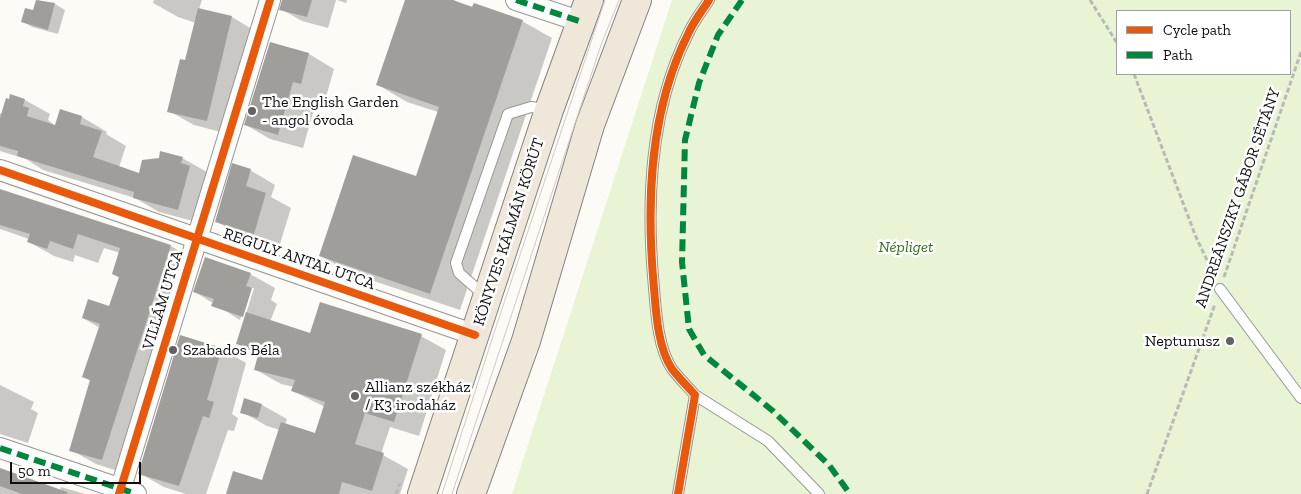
<!DOCTYPE html>
<html>
<head>
<meta charset="utf-8">
<style>
	body { margin:0 }
	#map { position:relative; width:1301px; height:494px; overflow:hidden; background:#fcfbf6; font-family:"Zilla Slab",serif }
	canvas { display:block }
	.legend { position:absolute; left:1116px; top:10px; width:175px; height:65px; box-sizing:border-box; background:#fff; border:1px solid #9f9f9f; margin:0; padding:6px 9px; list-style:none; font-size:15px; color:#101010 }
	.legend li { display:flex; align-items:center; gap:10px; height:25px }
	.legend b { width:25px; border:1px solid #9f9f9f }
	.scale { position:absolute; left:10px; top:462px; width:131px; height:22px; box-sizing:border-box; border:2px solid #101010; border-top:0; padding-left:6px; font-size:15px; line-height:18px; white-space:nowrap; color:#101010; -webkit-text-stroke:4px #fff; paint-order:stroke }
</style>
</head>
<body>
<div id="map">
<canvas width="1301" height="494"></canvas>
<ul class="legend">
<li><b style="height:6px;background:#e8590c"></b>Cycle path</li>
<li><b style="height:6px;background:#00873e"></b>Path</li>
</ul>
<div class="scale">50 m</div>
</div>
<script>
const ctx = document.querySelector('canvas').getContext('2d');
ctx.lineJoin = 'round';
function fillPath(path, color) {
  ctx.fillStyle = color;
  ctx.fill(path, 'evenodd');
}
function strokePath(path, color, width, dash) {
  ctx.strokeStyle = color;
  ctx.lineWidth = width;
  ctx.lineCap = dash ? 'butt' : 'round';
  ctx.setLineDash(dash || []);
  ctx.stroke(path);
}
function write(font, color, halo, rows, align = 'center') {
  ctx.font = font + ' "Zilla Slab",serif';
  ctx.lineWidth = 5;
  ctx.setLineDash([]);
  ctx.textBaseline = 'middle';
  ctx.strokeStyle = halo;
  ctx.fillStyle = color;
  for (const [text, x, y, turn = 0] of rows) {
    ctx.save();
    ctx.translate(x, y);
    ctx.rotate((+turn || 0) * Math.PI / 180);
    ctx.textAlign = isNaN(turn) ? turn : align;
    if (halo) ctx.strokeText(text, 0, 0);
    ctx.fillText(text, 0, 0);
    ctx.restore();
  }
}
fillPath(new Path2D(`
	M672 0H1301V494H512ZM1117 11H1290V74H1117Z`), '#e9f4d4');
fillPath(new Path2D(`
	M37 0 55 4 65 10 58 34 32 27 22 21 34 12Z
	M154 0H202L199 9 232 17 257 32 232 135 194 125 169 111 186 62 196 23 178 17 153 3Z
	M283 0H336L328 28 302 21 281 9Z
	M337 0H347L346 3Z
	M406 0H449L522 21 552 38 460 310 350 273 321 256 416 178 438 112 407 102 378 85Z
	M270 44 309 54 334 69 326 97 318 95 303 148 270 139 246 125Z
	M25 100 50 114 48 120 53 124V126L56 127 61 110 82 117 107 132 106 134 126 146 119 167 140 175 182 158 207 172 204 224 159 212 135 198 43 170 26 159 0 151V114Z
	M250 170 275 185 271 197 291 208 279 247 241 236 216 221Z
	M0 190 171 246 196 261 127 474 96 464 71 450 91 381 84 377 100 328 83 318 110 308 120 278 113 274 120 253 104 248 98 263 75 255 73 262 54 256 29 242V239L0 229Z
	M250 274 275 288 271 300 277 304 270 322 311 335 421 336 446 350 419 436 390 427 381 454 408 469 400 494H227L263 482 280 430 267 426 242 412 262 405 287 419 285 425 316 435 325 407 293 391 294 387 281 384 256 370 259 356 237 343 254 288H251L240 320 195 292Z
	M222 349 246 363 232 414 238 418 234 431 228 430 206 494H186L164 487 139 473Z
	M0 385 34 402 31 409 38 413 28 443 0 434Z
	M0 470 60 491 61 487 85 494H0Z`), '#0003');
fillPath(new Path2D(`
	M36 0 55 3 48 30 21 22 25 8 33 10Z
	M282 0H312L307 17 279 10Z
	M405 0H453L472 7 474 3 523 20 430 294 319 256 353 155 416 176 439 107 376 85Z
	M198 8 232 16 207 121 167 112 180 59 185 60Z
	M270 42 309 53 301 84 293 82 278 135 244 125Z
	M10 94 25 99 23 106 29 108 27 116 55 125 60 109 82 116 80 124 102 131 93 157 139 173 142 160 159 158 160 151 183 157 181 163 190 166 178 210 133 198 134 192 17 156 18 151 0 146V118L6 98 9 99Z
	M232 163 251 169 246 186 266 193 254 234 215 222Z
	M0 189 171 245 102 460 69 451 90 380 82 377 100 324 82 318 88 299 109 306 119 277 112 274 120 248 78 234 73 249 50 241 47 249 27 242 30 234 0 225Z
	M205 257 251 273 246 286 252 288 243 317 211 306 214 299 193 292Z
	M320 302 422 334 394 422 365 413 355 444 384 453 372 491 342 482 339 494H226L233 471 262 480 281 422 315 433 325 402 291 391 295 380 254 370 259 351 236 344 246 312 310 333Z
	M180 335 222 348 207 400 214 402 209 418 203 416 179 486 138 474Z
	M244 398 262 404 258 418 240 413Z
	M0 468 67 492V494H22L0 486Z`), '#a09e9b');
const service = new Path2D(`
	M1220 289 1301 398
	M484 295 459 273 456 263 508 114 531 107 548 109
	M695 395 768 441 819 494
	M678 494 695 395C688 387 679 378 672 369 658 348 656 313 654 288 646 203 649 110 689 32 694 21 702 11 709 0`);
const minor = new Path2D(`
	M516 0 582 22
	M0 170 475 335
	M0 448 136 494
	M119 494 270 0`);
const primary = new Path2D(`
	M422 494 549 110 589 0
	M471 494 526 341 590 125 637 0`);
strokePath(service, '#969694', 12);
strokePath(minor, '#969694', 22);
strokePath(primary, '#848381', 30);
strokePath(new Path2D(`
	M1090 0 1117 43
	M1134 74 1196 237 1215 277
	M1224 277 1301 52
	M396 494 400 483
	M1147 494 1215 304`), '#b9b9b8', 3, [5, 2.5]);
strokePath(service, '#fffefe', 10);
strokePath(minor, '#fffefe', 20);
strokePath(primary, '#eee7da', 28);
strokePath(new Path2D(`
	M442 494 494 333 605 0
	M452 494 601 45 619 0`), '#dac5c6', 1);
strokePath(new Path2D(`
	M516 0 582 22
	M742 0 718 35 699 83 685 140 682 262 689 329 704 355 773 411 829 465 850 494
	M0 448 136 494`), '#00873e', 6, [12, 6]);
strokePath(new Path2D(`
	M0 170 475 335
	M119 494 270 0
	M678 494 695 395C688 387 679 378 672 369 658 348 656 313 654 288 646 203 649 110 689 32 694 21 702 11 709 0`), '#e8590c', 8);
for (const [x, y, r, color] of [
	[252,111,5,"#636260"],
	[1230,341,5,"#636260"],
	[173,350,5,"#636260"],
	[355,396,5,"#636260"]
]) {
  const dot = new Path2D();
  dot.arc(x, y, r, 0, 2 * Math.PI);
  ctx.fillStyle = color;
  ctx.fill(dot);
  strokePath(dot, '#fff', 2);
}
write('16px', '#101010', '#fff', [
	["The English Garden",262,102],
	["- angol óvoda",262,120],
	["Neptunusz",1220,341,"right"],
	["Szabados Béla",183,350],
	["Allianz székház",365,387],
	["/ K3 irodaház",365,405]
], 'left');
write('16px', '#101010', '#fff', [
	["ANDREÁNSZKY GÁBOR SÉTÁNY",1238,198,-71],
	["KÖNYVES KÁLMÁN KÖRÚT",509,232,-72],
	["REGULY ANTAL UTCA",299,259,19],
	["VILLÁM UTCA",163,300,-73]
]);
write('italic 16px', '#327019', '#fff', [
	["Népliget",906,247]
]);
</script>
</body>
</html>
